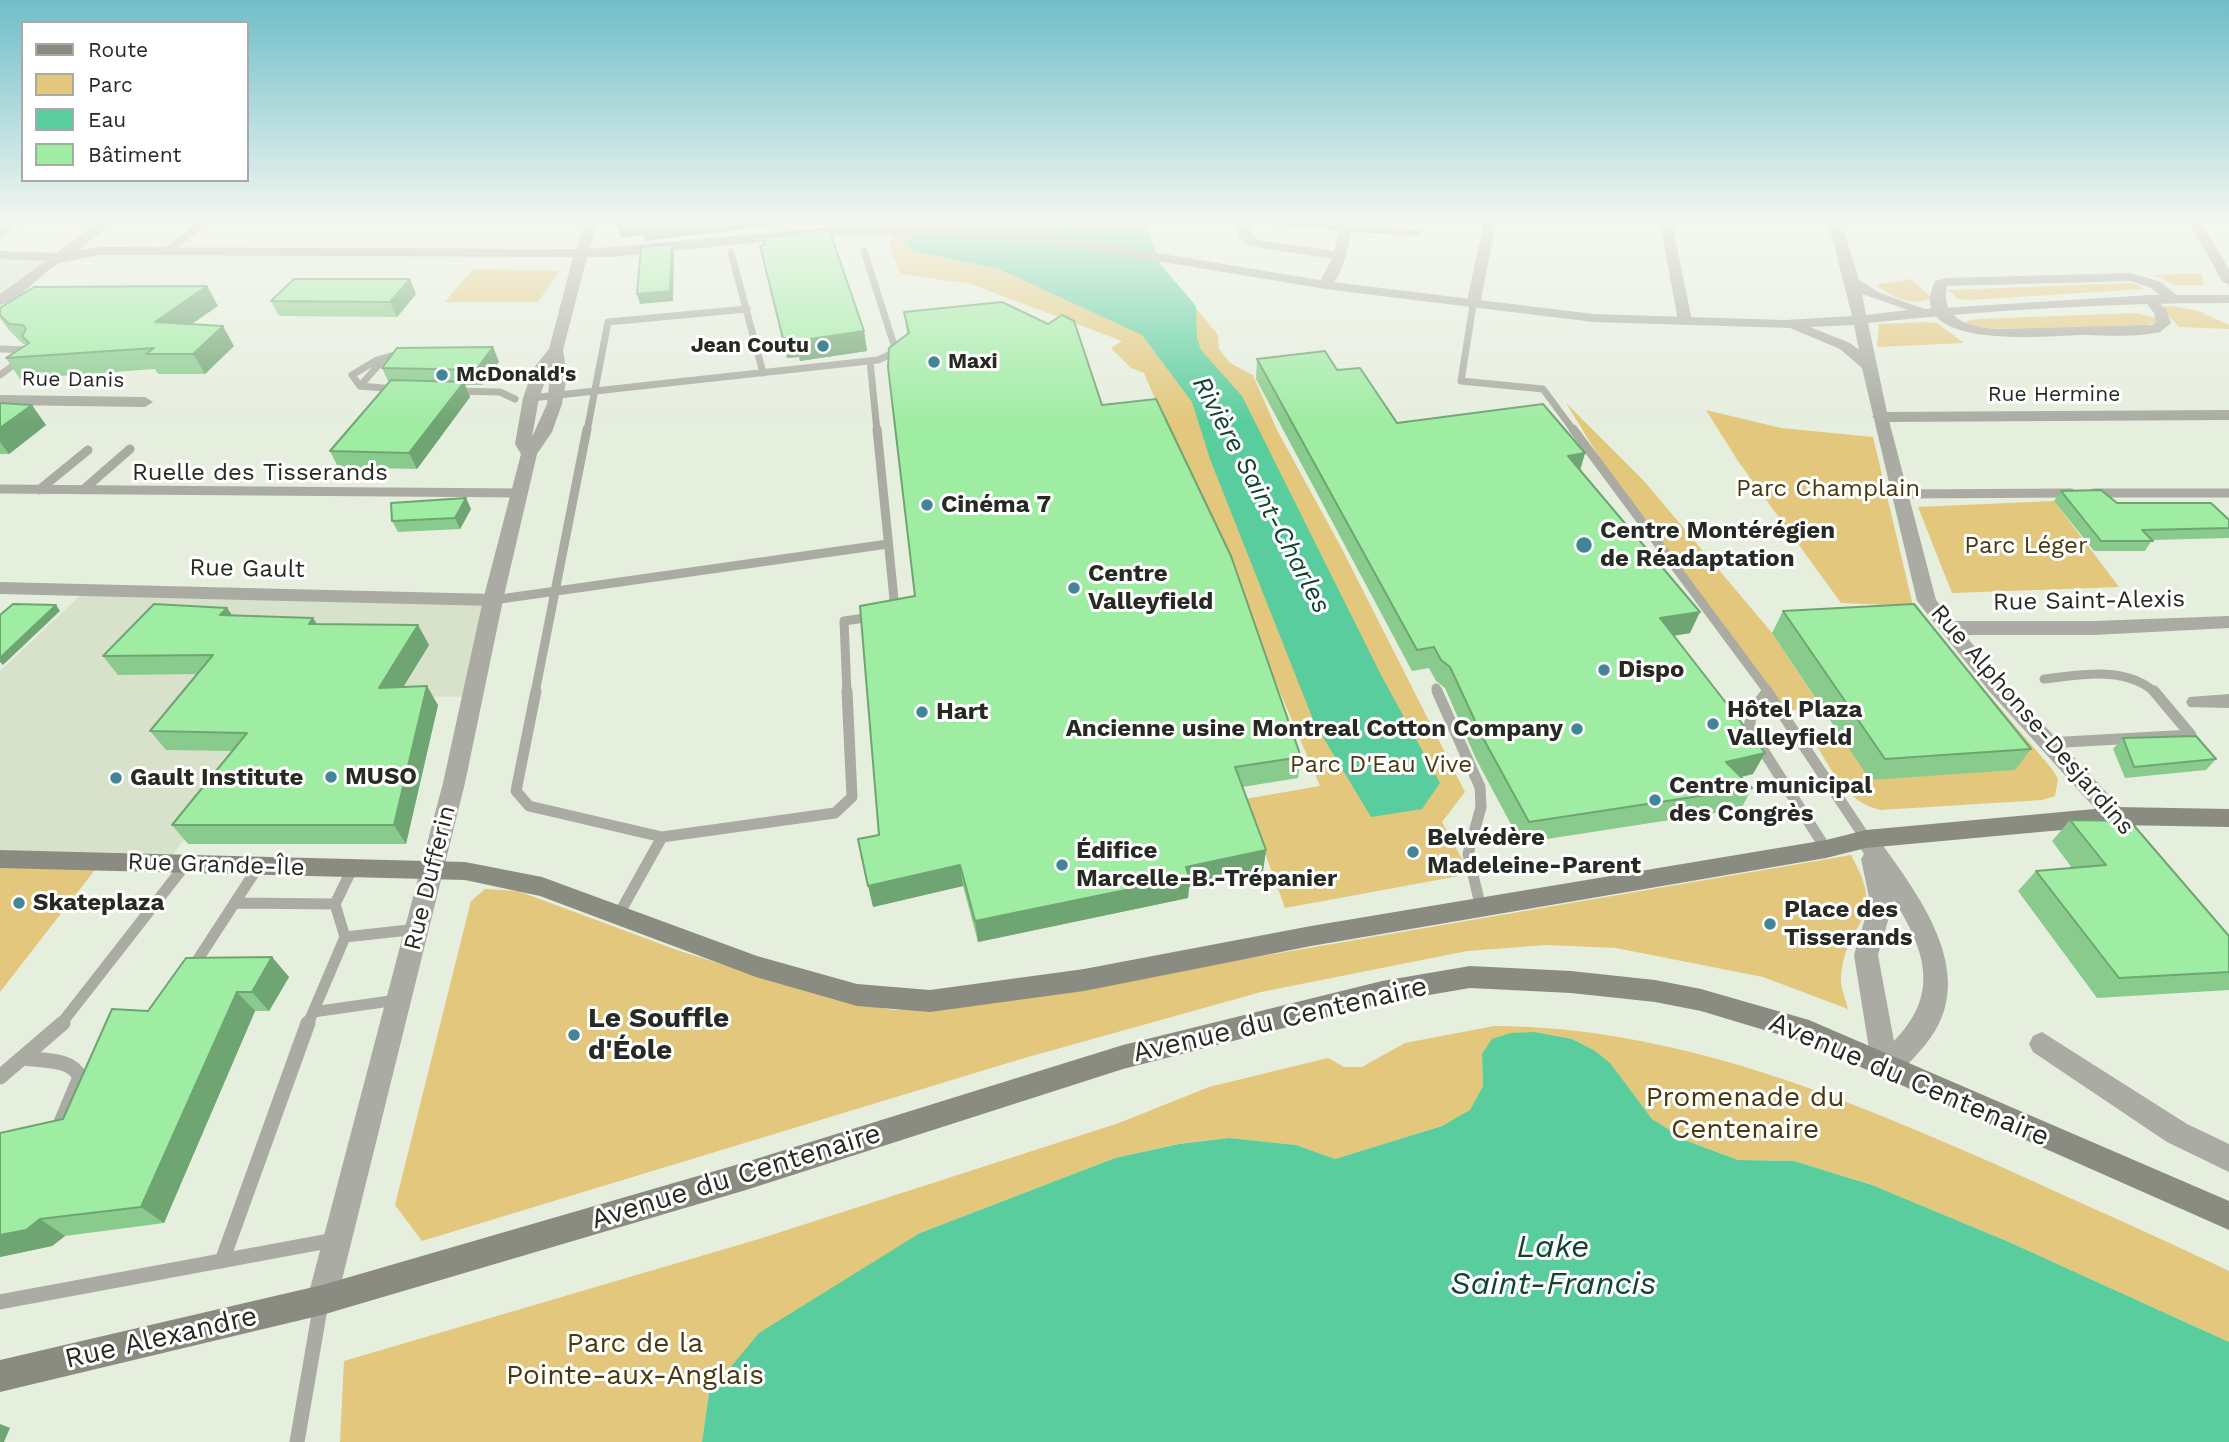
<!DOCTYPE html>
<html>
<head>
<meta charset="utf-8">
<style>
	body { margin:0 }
	#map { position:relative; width:2229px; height:1442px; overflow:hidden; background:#e6eede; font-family:"Work Sans",sans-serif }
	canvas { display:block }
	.legend { position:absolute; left:21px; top:21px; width:228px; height:161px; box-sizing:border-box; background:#fff; border:2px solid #a9a9a7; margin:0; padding:9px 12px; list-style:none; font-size:21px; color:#272923 }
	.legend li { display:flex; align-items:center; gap:14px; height:35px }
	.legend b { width:35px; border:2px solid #a9a9a7 }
</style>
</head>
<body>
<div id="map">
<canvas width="2229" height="1442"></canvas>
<ul class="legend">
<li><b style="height:9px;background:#8b8c81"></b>Route</li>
<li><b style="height:19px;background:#e2c77c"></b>Parc</li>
<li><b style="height:19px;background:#59cd9e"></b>Eau</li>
<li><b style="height:19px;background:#9feca3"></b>Bâtiment</li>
</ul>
</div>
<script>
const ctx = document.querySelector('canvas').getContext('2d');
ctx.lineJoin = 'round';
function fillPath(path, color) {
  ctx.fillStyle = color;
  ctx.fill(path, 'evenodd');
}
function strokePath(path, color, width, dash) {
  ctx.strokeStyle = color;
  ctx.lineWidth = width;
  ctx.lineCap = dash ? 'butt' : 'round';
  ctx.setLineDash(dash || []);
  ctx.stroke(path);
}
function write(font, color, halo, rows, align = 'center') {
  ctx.font = font + ' "Work Sans",sans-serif';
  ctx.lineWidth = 6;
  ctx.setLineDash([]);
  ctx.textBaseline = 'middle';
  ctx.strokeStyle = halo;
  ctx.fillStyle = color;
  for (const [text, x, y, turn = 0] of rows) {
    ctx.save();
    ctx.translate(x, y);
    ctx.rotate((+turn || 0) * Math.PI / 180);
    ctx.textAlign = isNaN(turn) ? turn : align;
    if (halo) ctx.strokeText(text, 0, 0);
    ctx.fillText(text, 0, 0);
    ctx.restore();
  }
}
fillPath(new Path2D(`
	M0 256H62L0 301Z
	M86 590 493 600 472 697 297 695 165 864 0 859V671Z`), '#d8e2cb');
fillPath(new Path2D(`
	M895 222H1145L1160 264 1218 335 1219 349 1230 363 1253 375 1277 430 1342 549 1465 792 1442 822 1470 874 1285 908 1245 799 1320 786 1144 373 1131 368 1111 348 1122 341 971 284 901 274 889 246Z
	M473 269 560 271 538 302H445Z
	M2202 273 2203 285H2176L2152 275Z
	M1911 279 1932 298C1912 308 1892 296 1875 285Z
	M2132 283 2145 289 1969 300 1958 299 1948 290Z
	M2173 306 2198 311 2229 325V329L2179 327 2160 307Z
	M2134 313 2154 317 2157 322 2144 326 1978 329 1965 326 1967 321 1977 319Z
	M1926 322 1937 323 1964 343 1877 347 1879 324Z
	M1566 403 1644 481 1772 633 1821 707 1782 711 1617 486Z
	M1706 410 1781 428 1873 437 1913 606 1841 603 1738 461Z
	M2054 501 2119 587 1952 593 1918 507Z
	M1929 625 2052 769 2058 779 2055 796 2042 800 1880 810C1845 801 1833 772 1815 743L1843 739 1871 780Z
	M1851 855C1889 923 1846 917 1841 977 1840 987 1846 1000 1848 1009L1763 977 1616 948 1546 945 1467 951 1261 992 1021 1059 422 1241 395 1205 471 901 485 889 518 891 677 950 832 999 893 1010 982 1004Z
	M0 859 101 862 0 992Z
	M1494 1026C1673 1027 1836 1094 1997 1165 2074 1200 2152 1234 2229 1271V1342L2009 1242 1872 1185 1794 1161 1738 1160 1687 1141 1652 1119 1610 1064 1594 1050 1572 1039 1535 1032 1482 1054 1483 1086 1470 1111 1442 1126 1335 1159 1296 1145 1229 1138 1178 1144 1115 1158 920 1233 709 1393 702 1442H340L344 1361 759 1239 1119 1123 1209 1087 1328 1058 1344 1067H1362L1405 1043Z`), '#e2c77c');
fillPath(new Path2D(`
	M922 222H1145L1160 264 1196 306 1197 338 1201 350 1242 396 1381 675 1440 783 1422 809 1371 817 1314 722 1210 459 1192 402 1142 335 999 269 914 251 903 243Z
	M1535 1032 1572 1039 1594 1050 1610 1063 1652 1119 1687 1141 1738 1160 1794 1161 1872 1185 2009 1242 2229 1342V1442H702L709 1393 759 1333 920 1233 1115 1158 1179 1144 1229 1138 1296 1145 1335 1159 1442 1126 1470 1110 1483 1086 1482 1054 1492 1039 1511 1033Z`), '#59cd9e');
strokePath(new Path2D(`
	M1276 222 1417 233
	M0 234 17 222
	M166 252 204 222
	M731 252 763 373
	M1473 305 1461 381 1543 389 1574 431
	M0 349 34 350 0 375
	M870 361 877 431
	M360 386 382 361
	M395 389 360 386 352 375 377 360 405 352
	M453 391 500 392 515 399
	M531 398 878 360 893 353 894 345 864 251
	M587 431 608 322 747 309`), '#aaaba3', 7);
strokePath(new Path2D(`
	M877 429 894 599 890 610
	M1573 429 1769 693
	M0 489 520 493
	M39 490 88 450
	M83 490 130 449
	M2094 493H2229
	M1902 494 2071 493
	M493 600 888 544
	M2044 679C2082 675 2125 665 2156 693
	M1436 688 1438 693
	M535 693 587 429
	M847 693 844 621 872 617`), '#aaaba3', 9);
strokePath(new Path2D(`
	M536 691 516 791 529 806 662 837 619 914
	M1437 691 1480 787 1481 807 1468 854 1481 908
	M1767 691 1866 839
	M1767 692 1752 711 1749 728 1826 849
	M2047 743 2191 735 2154 691
	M662 837 835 813 852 797 847 691
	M235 903 335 904
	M345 937 418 929
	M191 970 258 867
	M313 1012 397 1000
	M61 1024 186 864
	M308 1024 345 937 335 904 352 869`), '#aaaba3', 11);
strokePath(new Path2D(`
	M24 1058C43 1061 71 1058 80 1077L57 1132
	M0 1077 63 1023
	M222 1261 308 1023
	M0 1302 334 1240
	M297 1442 321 1303`), '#aaaba3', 15);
fillPath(new Path2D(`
	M1235 222H1247L1252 235 1259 240 1334 251 1341 222H1353C1350 239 1343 283 1325 289L1318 285 1332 259 1250 246 1239 237Z
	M1484 222H1496L1480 305 1473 309 1466 305Z
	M1660 222H1672L1692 321 1690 324 1685 325 1678 321Z
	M2131 273 2161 282 2181 299 2169 302 2151 288 2130 281 1947 286C1940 318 1968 327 1995 329L2152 325 2156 322 2154 313 2143 299 2150 295 2166 309 2171 323 2160 332C2135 338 2105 335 2079 335 2048 336 1901 351 1935 281L1945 278Z
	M0 395 145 397 153 402 145 407 0 405Z
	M2229 410V420L1880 422 1872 417 1880 412Z
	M0 582 493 594 503 600 493 606 0 594Z
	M2229 616V628L2094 635H1950L1940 628 1950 621H2094Z
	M2229 694V708L2189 707 2186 702 2189 697Z`), '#aaaba3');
fillPath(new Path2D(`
	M99 222H113L78 250 101 247 576 249 586 222H598L589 249 832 227H945L1049 235 1325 281 1593 314 1785 320 1852 316 1832 237 1823 222H1835L1846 237 1859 280 1880 293 1925 309 2150 295H2229V303C2109 303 1988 310 1868 323L1888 417 1936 600 2003 681 2134 822 2137 828 2134 834 2126 837 2118 834 1989 691 1917 601 1862 368 1840 349 1790 328 1593 322 1325 289 1049 243 945 235H832L613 257H587L563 350 567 376 562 404 552 432 537 454 503 600 465 783 337 1300 333 1311 322 1315 311 1311 307 1300 443 783 483 600 521 454 515 444 523 398 533 369 549 349 573 257 101 255C94 256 63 262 59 263 39 275 22 299 0 305V294L46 261 0 259V251L56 253ZM1862 294 1908 310 1866 315ZM1854 325 1859 350 1850 343 1810 327ZM551 366 547 404 532 437 539 398Z
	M2189 222H2201L2229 269V285L2222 281Z
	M1866 830 1874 833C1916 892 1984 975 1925 1045 1914 1058 1901 1074 1885 1080L1876 1077 1872 1068 1854 955 1870 902 1861 859 1864 854 1855 839 1858 833ZM1894 900C1926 952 1940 994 1894 1041L1878 955Z
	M2042 1032 2187 1124 2229 1144V1172L2167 1142 2033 1052 2029 1044 2033 1036Z`), '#aaaba3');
fillPath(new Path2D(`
	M2116 807 2229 809V827L2116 825 1866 848 1826 858 1311 946 1084 991 930 1012 857 1006 756 977 540 896 465 880 0 868V850L465 862 542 877 757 956 857 984 930 990 1084 969 1311 926 1826 840 1866 830Z
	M1470 966 1571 971 1655 980 1701 989 1809 1020 2229 1201V1230L1804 1042 1701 1011 1655 1002 1571 993 1470 988 1382 1003 1123 1069 746 1190 322 1315 0 1392V1360L322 1285 746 1162 1123 1045 1382 981Z`), '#8b8c81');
fillPath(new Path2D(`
	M23 222H74L71 224Z
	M760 246 864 331 867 351 800 361 799 357 787 358Z
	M416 294 397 317 279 316 271 301Z
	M218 306 191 324 234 346 205 374H158L155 369 20 379 6 358 27 344H23L9 330 0 318V308Z
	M904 312 1102 405 1301 757 1298 778 1242 787 1266 850 1263 871 1189 887 1188 898 978 942 963 886 873 907 879 835 915 596 907 334Z
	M493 347 499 362 482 385H465L470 397 417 469 338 467 330 451 389 383 382 368Z
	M1257 359 1337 370 1397 423 1585 453 1580 469 1690 633 1674 636 1753 774 1741 777 1752 788 1741 809 1521 843 1476 759 1445 688 1436 681 1429 668 1412 671 1256 379Z
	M0 403 46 425 9 454H0Z
	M2061 491 2117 503 2229 520V538L2152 540 2145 551H2094L2054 501Z
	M466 498 471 509 460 529 398 532 392 521Z
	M227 608 232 615 313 618 317 624 418 625 429 645 403 687 438 705 406 844H188L172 825 232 751 166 750 150 731 197 674 118 675 103 656Z
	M1783 611 2031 749 2015 770 1870 780 1772 633Z
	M2123 738 2216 759 2206 770 2125 778 2113 749Z
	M2070 820 2229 936V990L2097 998 2018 891 2036 871 2072 868 2052 841Z
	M272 957 289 977 269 1011H255L164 1223 65 1236 52 1246 0 1257V1133L63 1119 148 1011Z`), '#89cb8c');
fillPath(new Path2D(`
	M617 222H776V225L645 241 643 235 621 238Z
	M672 244 674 253 673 301 640 304 637 294Z
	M410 279 416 294 397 317 390 302Z
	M207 286 218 306 167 341 155 322Z
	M223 326 234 346 205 374 193 354Z
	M864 331 867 351 800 361 796 341Z
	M794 337 799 357 787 358 783 339Z
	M493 347 499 362 482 385 476 370Z
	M464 382 470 397 417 469 409 453Z
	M32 405 46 425 9 454 0 442V428Z
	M1585 453 1579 474 1568 456Z
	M466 498 471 509 460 529 455 518Z
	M56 605 60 611 3 665 0 662V658Z
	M227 608 240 627 220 615Z
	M1700 612 1690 633 1651 639 1660 618Z
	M313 618 325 637 309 624Z
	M418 625 429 645 391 707 379 688Z
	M427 686 438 705 406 844 394 825Z
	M1765 753 1753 774 1715 783 1726 762Z
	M1266 850 1263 871 1189 887 1188 898 978 942 975 921 1186 867Z
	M960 865 963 886 873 907 868 886Z
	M272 957 289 977 269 1011 252 992Z
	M237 992 255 1011 164 1223 141 1207Z
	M40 1219 65 1236 52 1246 0 1257V1235Z
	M0 1424 10 1428 4 1442H0Z`), '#6fa572');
const building = new Path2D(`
	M829 229 864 331 796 341 794 337 783 339 760 246 765 245 764 238Z
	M672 244 670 291 637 294 641 247Z
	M294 279H410L390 302 271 301Z
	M207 286 155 322 223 326 193 354H146L154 348 6 358 29 343 22 336 26 329 23 325 9 324 0 315V308L34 287Z
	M1002 302 1048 324 1062 315 1074 321 1102 405 1156 399 1231 556 1301 757 1235 767 1266 850 1186 867 1189 877 975 921 960 865 868 886 858 839 879 835 860 606 915 596 888 367 889 348 909 333 904 312Z
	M493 347 476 370 382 368 397 348Z
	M1325 351 1337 370 1360 368 1397 423 1543 404 1585 453 1568 456 1700 612 1660 618 1765 753 1726 762 1752 788 1529 822 1483 738 1450 667 1441 660 1434 647 1417 650 1257 359Z
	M391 380 464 382 409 453 330 451Z
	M0 403 32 405 0 428Z
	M2101 490 2117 503H2211L2229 520V528L2142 530 2153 541H2101L2061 491Z
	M466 498 455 518 392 521 391 503Z
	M13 604 56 605 0 658V615Z
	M154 604 227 608 220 615 313 618 309 624 418 625 379 688 427 686 394 825H172L247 733 150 731 213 655 103 656Z
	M1914 604 2031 749 1885 759 1783 611Z
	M2196 736 2216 759 2134 767 2123 738Z
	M2070 820 2130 821 2229 936V972L2119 978 2036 871 2106 865Z
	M272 957 252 992H237L141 1207 40 1219 26 1230 0 1235V1133L63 1119 112 1009 148 1011 186 958Z`);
fillPath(building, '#9feca3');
strokePath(building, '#6fa572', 2);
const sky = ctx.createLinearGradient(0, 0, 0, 424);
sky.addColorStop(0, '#6fbeca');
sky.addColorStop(0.52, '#f4f7f0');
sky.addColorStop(1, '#f4f7f000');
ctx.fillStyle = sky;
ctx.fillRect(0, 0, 2229, 424);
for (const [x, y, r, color] of [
	[823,346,7,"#438497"],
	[934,362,7,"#438497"],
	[442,375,7,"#438497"],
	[927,505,7,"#438497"],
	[1584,545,9,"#438497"],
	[1074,588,7,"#438497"],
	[1604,670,7,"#438497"],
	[922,712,7,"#438497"],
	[1713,724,7,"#438497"],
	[1577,729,7,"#438497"],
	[331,777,7,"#438497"],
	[116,778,7,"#438497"],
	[1655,800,7,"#438497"],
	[1413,852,7,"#438497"],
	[1062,865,7,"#438497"],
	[19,903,7,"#438497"],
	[1770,924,7,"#438497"],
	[574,1035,7,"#438497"]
]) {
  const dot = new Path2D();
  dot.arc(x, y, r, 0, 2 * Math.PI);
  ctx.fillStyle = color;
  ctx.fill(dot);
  strokePath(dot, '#fff', 2.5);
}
write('bold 21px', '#272923', '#fff', [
	["Jean Coutu",809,346,"right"],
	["Maxi",948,362],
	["McDonald's",456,375]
], 'left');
write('21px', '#272923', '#fff', [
	["Rue Danis",73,380,1],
	["Rue Hermine",2054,395]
]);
write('24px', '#272923', '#fff', [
	["Ruelle des Tisserands",260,473],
	["Rue Gault",247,569,1],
	["Rue Saint-Alexis",2089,601,-1],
	["Rue Alphonse-Desjardins",2032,720,49],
	["Rue Grande-Île",216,865,2],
	["Rue Dufferin",430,878,-76]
]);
write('24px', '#48390e', '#fff', [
	["Parc Champlain",1828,489],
	["Parc Léger",2026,546],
	["Parc D'Eau Vive",1381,765]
]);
write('bold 24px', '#272923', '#fff', [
	["Cinéma 7",941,505],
	["Centre Montérégien",1600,531],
	["de Réadaptation",1600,559],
	["Centre",1088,574],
	["Valleyfield",1088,602],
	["Dispo",1618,670],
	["Hôtel Plaza",1727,710],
	["Valleyfield",1727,738],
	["Hart",936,712],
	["Ancienne usine Montreal Cotton Company",1563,729,"right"],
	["MUSO",345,777],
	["Gault Institute",130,778],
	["Centre municipal",1669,786],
	["des Congrès",1669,814],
	["Belvédère",1427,838],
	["Madeleine-Parent",1427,866],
	["Édifice",1076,851],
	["Marcelle-B.-Trépanier",1076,879],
	["Skateplaza",33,903],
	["Place des",1784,910],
	["Tisserands",1784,938]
], 'left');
write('italic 26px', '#114330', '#fff', [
	["Rivière Saint-Charles",1261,495,62]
]);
write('bold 28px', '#272923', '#fff', [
	["Le Souffle",588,1019],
	["d'Éole",588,1051]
], 'left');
write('28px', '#272923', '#fff', [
	["Avenue du Centenaire",1280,1020,-13],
	["Avenue du Centenaire",1909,1080,23],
	["Avenue du Centenaire",736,1177,-17],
	["Rue Alexandre",161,1338,-13]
]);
write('28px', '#48390e', '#fff', [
	["Promenade du",1745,1098],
	["Centenaire",1745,1130],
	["Parc de la",635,1344],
	["Pointe-aux-Anglais",635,1376]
]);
write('italic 32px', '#114330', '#fff', [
	["Lake",1553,1248],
	["Saint-Francis",1553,1285]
]);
</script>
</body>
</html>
